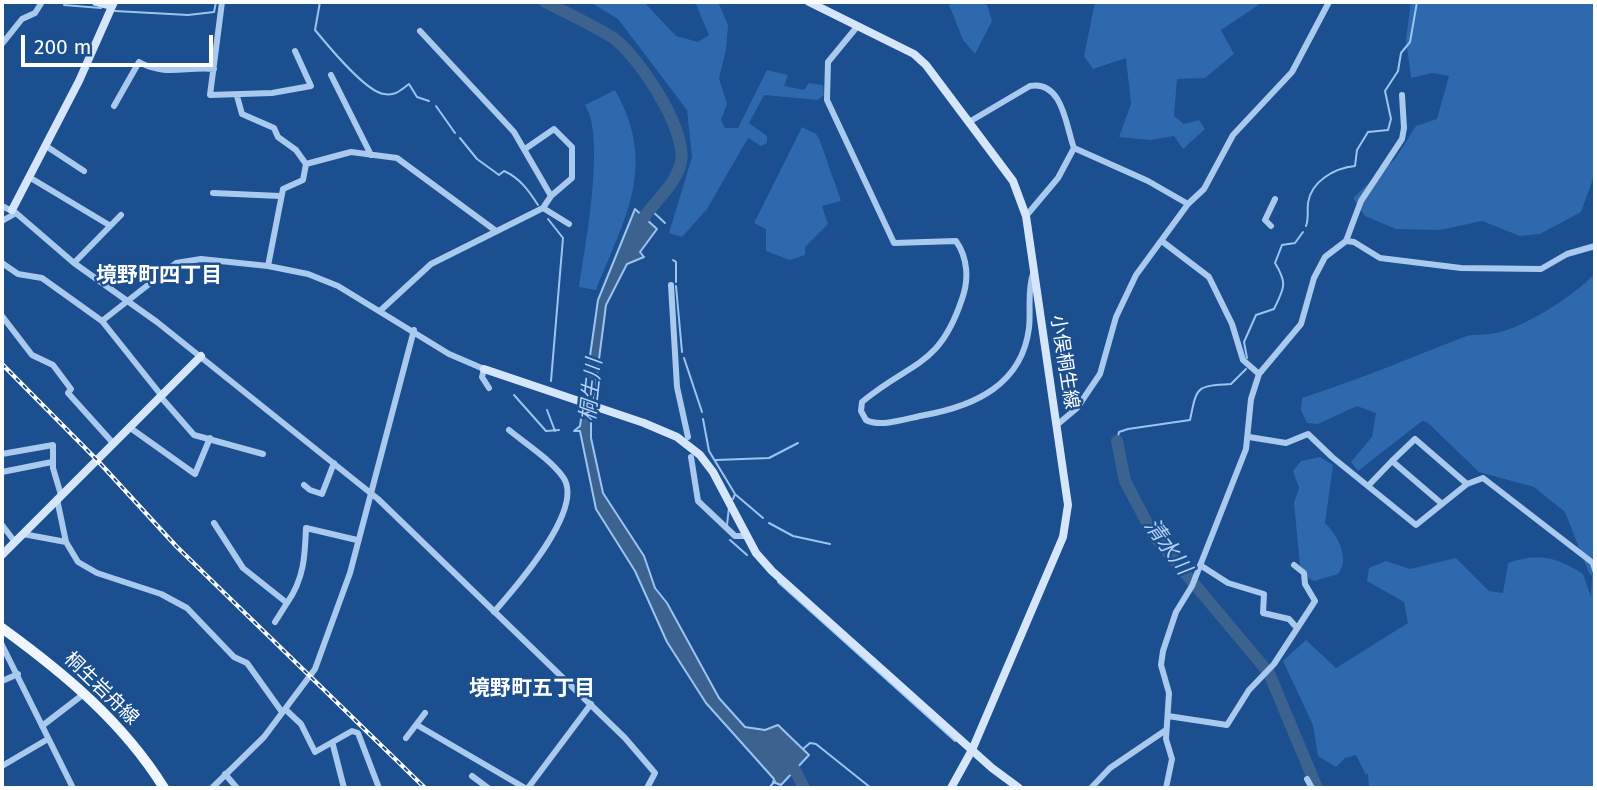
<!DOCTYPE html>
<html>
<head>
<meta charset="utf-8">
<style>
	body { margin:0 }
	#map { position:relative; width:1597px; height:790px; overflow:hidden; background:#1b4f8f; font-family:"Fira Sans",sans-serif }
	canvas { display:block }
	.frame { position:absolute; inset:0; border:4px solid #fff; pointer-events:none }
	.scale { position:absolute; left:21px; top:35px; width:192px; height:32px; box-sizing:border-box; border:4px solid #fff; border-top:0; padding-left:9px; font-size:21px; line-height:24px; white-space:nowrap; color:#fff; -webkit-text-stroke:5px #1b4f8f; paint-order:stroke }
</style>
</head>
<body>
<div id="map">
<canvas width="1597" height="790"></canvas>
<div class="frame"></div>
<div class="scale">200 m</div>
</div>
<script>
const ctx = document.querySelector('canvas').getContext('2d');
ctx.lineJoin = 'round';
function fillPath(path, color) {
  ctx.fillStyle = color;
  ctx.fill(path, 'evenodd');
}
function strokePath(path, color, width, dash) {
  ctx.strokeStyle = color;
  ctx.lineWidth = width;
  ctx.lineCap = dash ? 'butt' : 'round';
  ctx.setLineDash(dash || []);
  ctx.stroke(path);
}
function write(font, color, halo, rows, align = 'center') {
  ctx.font = font + ' "Fira Sans","Noto Sans JP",sans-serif';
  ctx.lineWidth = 5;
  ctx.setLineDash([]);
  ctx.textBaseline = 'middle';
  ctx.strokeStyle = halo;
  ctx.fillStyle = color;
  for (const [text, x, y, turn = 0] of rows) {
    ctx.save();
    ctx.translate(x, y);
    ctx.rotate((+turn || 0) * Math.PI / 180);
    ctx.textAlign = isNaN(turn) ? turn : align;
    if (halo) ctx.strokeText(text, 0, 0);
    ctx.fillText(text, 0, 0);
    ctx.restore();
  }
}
fillPath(new Path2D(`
	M590 2H644L676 36 698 42 709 35 695 2H718L728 25 726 50 719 78 727 104 721 120 725 128H738L767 70 788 75 784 86 804 90 809 83 823 85 824 95 818 100 764 95 749 123 767 136V143L761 146 748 138 707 209 682 237 669 233 692 157 687 110 618 19Z
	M948 2H986L992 21 975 54 963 40Z
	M1095 2H1263L1221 30 1234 54 1205 78 1177 79 1174 116 1184 124 1199 120 1205 129 1183 149 1174 136 1151 140 1119 137 1131 104 1126 58 1093 69 1084 56Z
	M1411 2H1595V163L1593 179 1581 212 1540 234 1520 236 1482 221 1440 230 1396 229 1365 216 1353 198 1395 159 1416 126 1437 119 1449 76 1432 73 1411 78 1406 39Z
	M615 90C658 166 625 217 596 290L579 287C585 247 606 137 585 105Z
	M802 127 816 134 820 141 841 201 822 206 828 224 805 247V255L790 260 766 251V229L754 223Z
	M1595 273V788H1369L1368 773 1366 775 1356 755 1345 758 1336 767 1318 756 1313 725 1283 661 1306 640 1336 668 1408 623 1404 602 1367 581 1369 568 1386 561 1410 569 1456 558 1489 591 1503 593 1508 563C1538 552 1557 557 1583 574L1591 597 1592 576 1589 573 1565 512 1534 487 1479 472 1427 422 1422 421 1358 471 1351 462 1372 437 1376 413 1357 406 1318 424 1307 423 1301 410 1302 398C1358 380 1410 358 1464 337 1474 333 1485 336 1496 333 1524 328 1577 294 1595 273Z
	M1320 457 1333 465 1325 523C1337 535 1351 558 1338 574L1314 581 1305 576 1300 565 1294 503 1299 488 1293 471 1301 461Z`), '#2e69ad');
const water = new Path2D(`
	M635 209 657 229 640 252 644 257 627 264 606 305 591 421V438L603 493 644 556 655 588 667 603 719 698 745 727 765 730 778 725 809 755 781 785 773 782 774 779 706 703 667 642 635 571 596 509 580 431H574L580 426 598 300Z`);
fillPath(water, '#3c6290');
strokePath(water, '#9cc4f0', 2);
strokePath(new Path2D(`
	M320 2 315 30C326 43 365 92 384 94 395 96 400 91 409 84L417 97 429 101
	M64 5 101 8
	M115 11 188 15 214 12 216 2
	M436 106 455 133
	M460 138 477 159 499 175 504 171C520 178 529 191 538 205
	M650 209 665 223
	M548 219 563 238 551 381
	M1306 226C1309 218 1307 211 1308 203 1311 181 1335 168 1355 166L1357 150 1368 132 1388 130 1391 119 1385 91 1398 71 1401 53 1410 42 1417 2
	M673 260 676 262V282
	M676 286 682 352
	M684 358 702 412
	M1247 358 1244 342 1256 315 1274 309C1284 288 1288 284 1275 263L1282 245 1295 243 1303 232
	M514 395 546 431 559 430
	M547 410 555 431
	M703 419 709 451 735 494 733 499
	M1117 441 1119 432 1128 429 1190 420C1197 386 1196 386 1231 384L1246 369
	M716 460 769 458 798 443
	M736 495 763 518
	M769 523 793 536 830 544
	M727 525 729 507
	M730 540 747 555
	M778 582 955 741
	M803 749 810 743 816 744 871 788
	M769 788 775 781`), '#9cc4f0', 2);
strokePath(new Path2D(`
	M545 2C567 13 591 24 612 37 638 55 687 129 681 162 675 189 648 205 637 229
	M1117 441 1125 481 1154 536 1269 673 1317 788
	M780 765 795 770 804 788`), '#3c6290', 12);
strokePath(new Path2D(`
	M222 2 210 95 272 93 311 86 295 51
	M856 28 828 62 827 100 894 243 956 241C968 258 969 280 962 299 939 368 911 361 862 402L861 411 866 420C881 428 908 418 925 415 974 406 1022 385 1029 328 1031 310 1027 291 1033 274
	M2 44 22 19 35 13 42 2
	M331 75 371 155
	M237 96 242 114 274 128 278 137 296 150 306 164 303 180 283 189 268 266
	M114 106 139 62C166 77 186 66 214 69
	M969 122 1030 86C1063 80 1066 127 1074 148L1148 181 1188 204
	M46 146 84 171
	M525 149 554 129 572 147V178L551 196
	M306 164 351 152 397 158 496 231
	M29 177 109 225
	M213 193 280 196
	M2 206 16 213 74 263 157 322 378 499 625 738 655 773 647 788
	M543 208 569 224
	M1026 216 1058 178 1074 148
	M2 221 16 213
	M1271 226 1265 220 1275 199
	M1346 241 1354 242 1380 258 1461 268 1541 269 1567 254 1595 246
	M1163 242 1209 277 1232 324 1243 360 1259 374
	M2 263 18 274 42 278 102 321 161 395
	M74 263 121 215
	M671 285 677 387 688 437
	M381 310 431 264 543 208 551 196 514 132 420 31
	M2 316 32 355 53 365 71 389 68 393 113 443
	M102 321 176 263 201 259 268 266 308 274 338 286 449 354 484 369 482 377 489 388
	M160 396 194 435 263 454
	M1058 424 1077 408 1100 374 1116 317 1136 275 1188 204 1204 189 1233 135 1292 72 1329 2
	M129 427 195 474 210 438
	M1249 437 1286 443 1308 434 1332 457 1416 525 1467 484 1483 478 1593 563 1595 570
	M2 454 53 445V468L61 495
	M691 457 698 501 735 536H747
	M1392 461 1415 439 1467 484
	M2 472 52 462
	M304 485 310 490 322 494 334 463
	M1368 486 1392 461 1441 503
	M57 499 66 542 78 562 97 573 161 594 187 608 234 657 247 663 282 712
	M214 523 243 568 287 603C304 579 305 556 306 528L357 540
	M2 525 15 542
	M23 534 66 542
	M1200 565 1228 583 1264 594 1263 613 1289 619 1297 628
	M494 612C514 589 586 509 563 477 550 459 526 444 509 430
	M275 622 287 603
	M2 645 73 788
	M2 681 18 674
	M285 709 301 724 315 752 352 731 358 733 379 788
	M1168 716 1227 725 1249 690 1274 664 1315 601 1305 584 1304 573 1294 565
	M417 725 525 788
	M42 726 85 693
	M406 738 425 713
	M333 745 344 788
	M2 766 48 739
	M225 774 237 788
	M472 776 488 788
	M1307 779 1312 788
	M212 788 264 737 315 669 350 573 414 330
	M528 788 591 704
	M1091 788 1110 768 1166 730
	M1166 788 1172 759 1166 739 1169 693 1161 665 1163 651 1176 612 1192 586 1246 449 1251 399 1259 374 1301 324 1314 278 1325 257 1346 241 1361 201 1402 139 1404 128 1402 95`), '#a9c9ee', 6);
strokePath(new Path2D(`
	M96 2 111 6
	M809 2 914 54 926 65 1013 181 1026 216 1068 505 1063 537 972 750 951 788
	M12 210 79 81 114 2
	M484 369 644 423 677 437 700 455 713 472 756 553 772 571 992 768 1019 788
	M2 555 201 356`), '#d6e6fa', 8);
strokePath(new Path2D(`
	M2 628C64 673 123 722 164 788`), '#f0f6ff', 10);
const rail = new Path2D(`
	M2 364 97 460 176 546 425 788`);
strokePath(rail, '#fff', 4.5);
strokePath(rail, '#1b4f8f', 2, [5]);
write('19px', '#fff', '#1b4f8f', [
	["小俣桐生線",1064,362,81],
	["桐生岩舟線",101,689,44]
]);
write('bold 21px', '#fff', '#1b4f8f', [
	["境野町四丁目",159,276],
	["境野町五丁目",532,689]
]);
write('italic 21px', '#b5d3f5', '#1b4f8f', [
	["桐生川",592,390,-84],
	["清水川",1167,547,54]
]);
</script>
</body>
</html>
